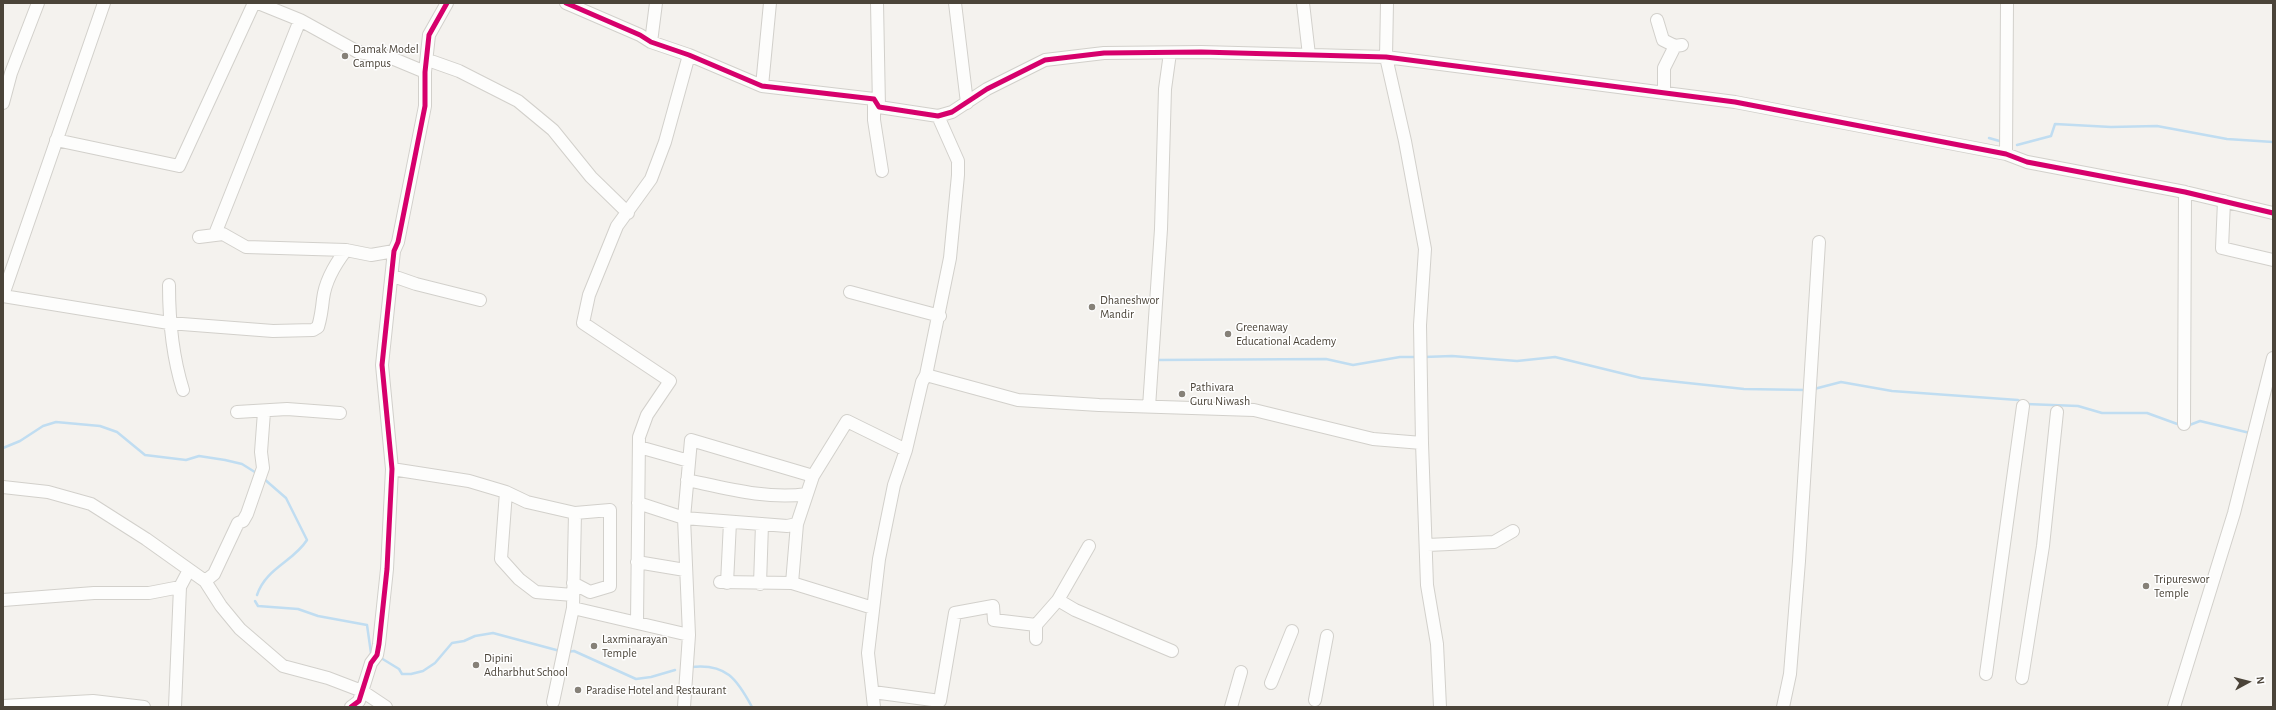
<!DOCTYPE html>
<html>
<head>
<meta charset="utf-8">
<style>
	body { margin:0 }
	#map { position:relative; width:2276px; height:710px; overflow:hidden; background:#f4f2ee; font-family:"Alegreya Sans",sans-serif }
	canvas { display:block }
	.frame { position:absolute; inset:0; border:4px solid #4b4439; pointer-events:none }
	.north { position:absolute; left:2228px; top:662px; width:40px; height:40px; -webkit-text-stroke:3px #fff; paint-order:stroke; rotate:83deg; font-size:11px; font-weight:700; line-height:16px; text-align:center; color:#4b4439 }
	.north::after { content:''; display:block; margin:auto; width:14px; height:18px; background:#4b4439; clip-path:polygon(50% 0,100% 100%,50% 72%,0 100%) }
</style>
</head>
<body>
<div id="map">
<canvas width="2276" height="710"></canvas>
<div class="frame"></div>
<div class="north">N</div>
</div>
<script>
const ctx = document.querySelector('canvas').getContext('2d');
ctx.lineJoin = 'round';
function strokePath(path, color, width, dash) {
  ctx.strokeStyle = color;
  ctx.lineWidth = width;
  ctx.lineCap = dash ? 'butt' : 'round';
  ctx.setLineDash(dash || []);
  ctx.stroke(path);
}
function write(font, color, halo, rows, align = 'center') {
  ctx.font = font + ' "Alegreya Sans",sans-serif';
  ctx.lineWidth = 3;
  ctx.setLineDash([]);
  ctx.textBaseline = 'middle';
  ctx.strokeStyle = halo;
  ctx.fillStyle = color;
  for (const [text, x, y, turn = 0] of rows) {
    ctx.save();
    ctx.translate(x, y);
    ctx.rotate((+turn || 0) * Math.PI / 180);
    ctx.textAlign = isNaN(turn) ? turn : align;
    if (halo) ctx.strokeText(text, 0, 0);
    ctx.fillText(text, 0, 0);
    ctx.restore();
  }
}
strokePath(new Path2D(`
	M1989 138 2003 142
	M2017 145 2051 136 2055 124 2111 127 2157 126 2227 139 2273 142
	M1424 357 1452 356 1517 361 1555 357 1641 378 1744 389 1807 390
	M1155 360 1326 359 1353 365 1400 357H1417
	M1814 389 1841 382 1892 391 2018 400 2022 402
	M2026 404 2078 406 2102 413H2147L2180 425
	M2187 426 2200 421 2250 433
	M3 448 20 441 43 426 56 422 100 426 117 432 145 455 186 460 199 456 225 460 242 464 258 474
	M257 595C266 568 293 562 307 540L286 498 263 478
	M255 601 258 606 298 609 318 616 367 625 371 653
	M567 652 574 651 636 679 651 677 675 670
	M381 658 399 669 402 674H411L423 671 435 663 452 643 464 641 475 636 493 633 560 651
	M691 667C726 663 737 679 752 707`), '#c0ddf1', 2.5);
const minor = new Path2D(`
	M258 3 300 20 358 52 389 57 425 72
	M566 3 640 35 651 42 689 55 762 86 874 99 879 107 938 116 952 112 987 89 1045 60 1104 53 1201 52 1386 57 1735 102 2006 154 2027 162 2185 192 2273 213
	M877 3 879 107
	M955 3 967 103
	M1303 3 1309 55
	M1387 3 1386 57 1405 141 1425 249 1420 325 1422 443 1427 585 1437 644 1440 707
	M1657 20 1663 40 1675 46
	M651 42 656 3
	M428 60 459 71 518 101 553 130 591 177 628 213
	M762 86 770 3
	M1664 93V68L1675 46 1682 45
	M874 99V120L882 171
	M3 103 11 73 38 3
	M56 140 179 166 254 3
	M2006 154 2007 3
	M2224 201 2222 248 2273 260
	M215 234 300 20
	M199 237 223 234 246 247 346 250 371 255 394 251
	M393 276 416 284 480 300
	M169 285C169 322 172 355 183 390
	M850 292 940 316
	M3 295 104 3
	M3 296 169 323 273 331 313 330 318 327C321 317 322 309 323 299 325 282 336 263 346 250
	M926 375 1018 400 1099 405 1254 410 1373 439 1422 443
	M1149 407 1161 229 1165 89 1170 53
	M237 412 287 409 340 413
	M2184 424 2185 192
	M639 447 689 461
	M392 469 469 481 506 492
	M687 480C725 488 768 500 807 494
	M3 487 48 492 91 504 146 539 205 581 221 606 240 629 283 666 328 678 362 691 386 707
	M638 503 684 518 787 526 797 524 813 476
	M1427 545 1494 542 1513 531
	M637 562 685 570
	M205 581 214 574 238 523 243 521 247 514 263 468 261 452 264 412
	M720 582 792 583 873 608
	M727 583 730 522
	M792 583 797 524
	M760 584 762 524
	M573 595 536 592 519 579 501 559 506 492 527 502 575 513
	M3 600 94 593H149L180 587 189 570
	M1058 600 1075 610 1172 651
	M573 608 689 635
	M637 622 639 437 647 415 670 381 583 323 589 295 617 226 651 179 665 142 689 55
	M1036 625 1058 600 1089 546
	M1986 674 2023 406
	M2022 678 2043 546 2057 412
	M1271 683 1292 631
	M873 692 940 701 955 613 993 606 994 620 1036 625V639
	M1315 700 1327 636
	M553 702 573 608 575 513 610 510V586L590 592 573 583
	M3 706 93 701 144 707
	M175 707 180 587
	M351 707 359 701 371 663 377 655 379 644 387 569 392 469 382 365 394 251 398 242 425 106V72L429 35 447 3
	M684 707 689 635 684 518 691 440 813 476 847 421 906 450
	M874 707 868 653 879 559 894 485 906 450 922 382 926 375 950 258 958 175V161L938 116
	M1231 707 1241 672
	M1783 707 1790 674 1799 561 1819 242
	M2174 707 2234 513 2273 358`);
strokePath(minor, '#d2d0cb', 14);
strokePath(minor, '#fdfdfc', 12);
strokePath(new Path2D(`
	M566 3 640 35 651 42 689 55 762 86 874 99 879 107 938 116 952 112 987 89 1045 60 1104 53 1201 52 1386 57 1735 102 2006 154 2027 162 2185 192 2273 213
	M351 707 359 701 371 663 377 655 379 644 387 569 392 469 382 365 394 251 398 242 425 106V72L429 35 447 3`), '#d6006c', 5);
for (const [x, y, r, color] of [
	[345,56,4,"#868178"],
	[1092,307,4,"#868178"],
	[1228,334,4,"#868178"],
	[1182,394,4,"#868178"],
	[2146,586,4,"#868178"],
	[594,646,4,"#868178"],
	[476,665,4,"#868178"],
	[578,690,4,"#868178"]
]) {
  const dot = new Path2D();
  dot.arc(x, y, r, 0, 2 * Math.PI);
  ctx.fillStyle = color;
  ctx.fill(dot);
  strokePath(dot, '#fff', 1.5);
}
write('12px', '#4b4439', '#fff', [
	["Damak Model",353,49],
	["Campus",353,63],
	["Dhaneshwor",1100,300],
	["Mandir",1100,314],
	["Greenaway",1236,327],
	["Educational Academy",1236,341],
	["Pathivara",1190,387],
	["Guru Niwash",1190,401],
	["Tripureswor",2154,579],
	["Temple",2154,593],
	["Laxminarayan",602,639],
	["Temple",602,653],
	["Dipini",484,658],
	["Adharbhut School",484,672],
	["Paradise Hotel and Restaurant",586,690]
], 'left');
</script>
</body>
</html>
